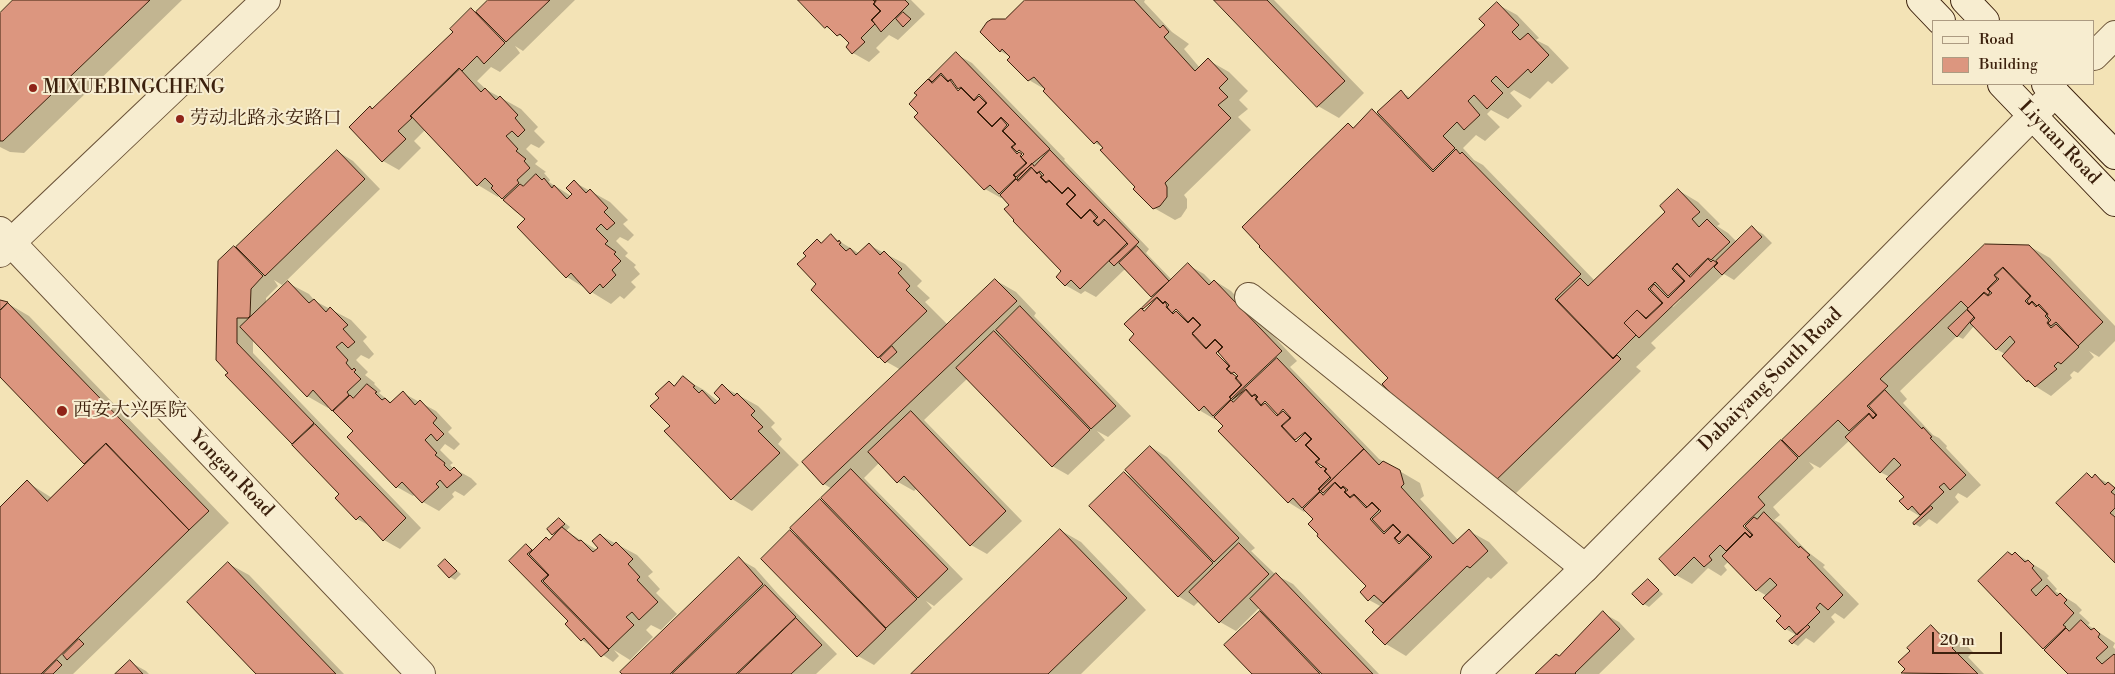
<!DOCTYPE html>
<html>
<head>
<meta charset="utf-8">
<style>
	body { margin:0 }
	#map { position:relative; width:2115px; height:674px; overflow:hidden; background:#f3e3b6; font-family:"Libre Bodoni",serif }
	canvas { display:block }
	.legend { position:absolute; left:1932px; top:20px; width:162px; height:65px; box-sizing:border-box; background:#f7edd0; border:1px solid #ac9b82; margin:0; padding:6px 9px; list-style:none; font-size:15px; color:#3c210d }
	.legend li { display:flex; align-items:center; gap:10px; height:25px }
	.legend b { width:25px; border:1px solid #ac9b82 }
	.scale { position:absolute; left:1932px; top:632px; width:70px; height:22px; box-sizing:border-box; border:2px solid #3c210d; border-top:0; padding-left:6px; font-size:15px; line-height:18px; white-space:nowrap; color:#3c210d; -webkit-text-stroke:4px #f7edd0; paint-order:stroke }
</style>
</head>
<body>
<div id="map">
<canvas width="2115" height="674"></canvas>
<ul class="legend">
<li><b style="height:6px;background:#f7edd0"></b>Road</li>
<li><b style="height:14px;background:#dc967f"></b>Building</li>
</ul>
<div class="scale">20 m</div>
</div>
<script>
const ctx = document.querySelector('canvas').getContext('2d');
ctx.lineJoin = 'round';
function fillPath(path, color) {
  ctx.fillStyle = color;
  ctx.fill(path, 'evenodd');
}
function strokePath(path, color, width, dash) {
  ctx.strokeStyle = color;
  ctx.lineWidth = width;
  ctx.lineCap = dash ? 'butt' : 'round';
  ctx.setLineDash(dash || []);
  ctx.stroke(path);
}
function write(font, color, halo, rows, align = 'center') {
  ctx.font = font + ' "Libre Bodoni","Noto Serif SC",serif';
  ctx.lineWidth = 4;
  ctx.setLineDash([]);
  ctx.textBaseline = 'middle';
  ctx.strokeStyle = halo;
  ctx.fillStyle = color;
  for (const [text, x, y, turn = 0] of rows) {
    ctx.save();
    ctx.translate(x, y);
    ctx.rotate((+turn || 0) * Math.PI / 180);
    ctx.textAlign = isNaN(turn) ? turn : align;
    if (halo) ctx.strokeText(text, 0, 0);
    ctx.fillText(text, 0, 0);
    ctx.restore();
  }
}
fillPath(new Path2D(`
	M15 0H182L24 153 10 152 0 147V15Z
	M490 0H575L523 51 515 46 520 53 500 72 491 67 477 81 487 90 521 109 538 127 534 131 545 142 539 148 531 144 526 149 538 161 535 164 546 172 544 173 550 180 549 182 571 196 574 194V182L610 202 628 220 623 224 634 235 628 241 620 237 616 241 628 253 625 256 636 265 634 267 640 274 631 282 636 287 624 299 620 296 611 304 567 277 527 219 514 210 500 195 498 197 478 185 425 130 414 141 421 148 399 170 383 161 370 108 373 109 454 32 472 10 477 13Z
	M799 0H871L875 4 878 1 876 0H911L925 14 898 40 889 35 876 48 880 52 869 62 853 53 847 47 850 42 826 27Z
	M1027 0H1145L1144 2 1172 32 1189 44 1184 49 1200 68 1208 60 1229 72 1248 91 1239 100 1248 109 1238 117 1251 130 1184 195 1187 199V208L1181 217 1175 220 1154 208 1104 148 1095 143 1046 90 1029 80 1011 57 1000 51 1006 20Z
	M1215 0H1274L1364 93 1339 118 1318 106Z
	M1497 4 1517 15 1539 38 1536 40 1548 46 1569 68 1552 84 1548 81 1530 99 1514 90 1510 93 1522 106 1508 119 1491 110 1487 114 1500 127 1485 141 1476 135 1463 148 1474 160 1483 165 1595 281 1667 212 1678 190 1698 202 1720 224 1717 226 1728 233 1737 242 1752 228 1763 234 1772 243 1734 280 1724 274 1651 343 1656 348 1636 367 1641 371 1513 496 1467 454 1435 437 1390 378 1348 125 1354 128 1372 111 1378 114 1401 92 1411 98 1487 25ZM1679 297 1681 299 1673 307 1671 305Z
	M956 54 972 63 1065 159 1064 160 1149 249 1146 253 1172 280 1188 265 1204 274 1213 283 1215 281 1231 291 1297 361 1290 367 1379 459 1420 483 1424 496 1420 499 1459 541 1469 531 1489 542 1508 563 1491 579 1488 577 1406 656 1386 644 1382 607 1369 600 1367 586 1315 519 1306 510 1304 512 1288 502 1217 418 1216 420 1199 410 1136 334 1145 312 1153 303 1151 300 1154 298 1127 270H1124L1096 297 1085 291 1081 294 1065 285 1063 271 1011 205 1003 196 1001 198 985 189 920 113 919 95 916 93ZM953 80 960 90 958 93 950 82ZM957 81 976 101 973 103 956 83ZM979 93 991 108 990 109 977 95ZM1000 115 1003 118 987 133 985 132ZM1015 146 1025 154 1022 157ZM1172 304 1184 317 1182 319 1171 305ZM1212 348 1226 359 1224 362 1211 349ZM1227 367 1235 376 1224 370ZM1229 367 1240 376 1237 378 1243 389 1233 378 1235 376ZM1262 396 1282 420 1281 421 1259 399ZM1258 400 1264 409 1255 402ZM1283 407 1292 420 1291 421 1281 410ZM1306 429 1313 443 1305 435 1291 445 1290 444ZM1306 442 1319 456 1318 458 1303 445ZM1311 457 1329 469 1327 471 1334 481ZM1392 537 1398 540 1405 547 1403 549Z
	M337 151 353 161 380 189 282 285 274 280 278 286 266 298V303L288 283 309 294 315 301 351 320 367 337 363 341 374 354 369 359 361 355 356 360 368 372 365 375 375 383 374 384 381 391 379 393 392 403 403 393 436 411 452 428 448 432 460 444 454 450 445 444 440 450 453 463 450 465 453 468 471 478 477 484 464 496 455 491 452 494 454 497 439 511 423 502 415 494 413 496 397 487 354 431 335 411 330 406 328 408 307 396 253 339V353L421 528 400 549 384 540 372 527 357 519 341 494 227 375 230 373 237 249Z
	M831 236 860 254 869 245 905 264 922 281 917 286 930 298 925 302 948 325 995 280 1016 292 1036 313 1034 316 1131 416 1108 437 1097 431 1105 440 1068 475 1052 466 968 378 924 420 1022 521 987 554 971 545 917 488 914 491 898 482 880 462 864 478 963 579 934 606 926 601 932 608 874 665 858 656 790 532 798 536 821 500 829 505 832 489 824 484 804 463 901 370 878 357 818 284 807 256 817 241 822 244Z
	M2029 246 2050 258 2115 326V341L2099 357 2089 351 2094 357 2078 373 2074 371 2070 375 2072 378 2051 396 2027 381 2005 354 1996 349 1974 326 1963 339 1957 336 1900 391 1907 399 1903 403 1933 435 1939 438 1947 446 1946 448 1981 485 1967 498 1958 493 1955 497 1959 502 1937 524 1929 519 1920 527 1915 524 1921 517 1908 509 1906 497 1890 477 1880 472 1850 440 1820 468 1809 462 1814 468 1773 507 1780 515 1774 520 1780 523 1808 552 1825 565 1823 567 1859 604 1844 619 1835 613 1831 617 1835 622 1814 643 1806 638 1798 646 1790 641 1796 635 1786 629 1782 616 1767 596 1757 590 1729 561 1724 566 1727 570 1721 576 1708 568 1692 584 1676 575 1782 442 1789 446 1784 440ZM1741 520 1755 535 1750 540 1739 529 1740 528 1752 537 1739 521Z
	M0 301 7 303 29 316 229 523 73 674H0V509L27 482 52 498 86 465 0 376Z
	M683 378 704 390 719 402 722 399V386L758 406 775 423 771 427 782 439 778 444 799 465 752 511 732 499 671 426 660 398 669 382 675 386Z
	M1151 447 1167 457 1255 548 1251 551 1276 575 1293 584 1379 674H1253L1226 645 1263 610 1260 607 1236 631 1220 622 1199 601 1194 606 1178 596 1124 473 1135 479Z
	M2087 475 2093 478 2095 476 2115 487V562Z
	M560 519 570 527 566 531 597 550 600 548V535L637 555 653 572 648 576 660 589 656 593 677 614 661 630 651 625 646 630 653 637 630 660 614 650 619 656 613 662 582 640 570 621 511 561 526 546 534 550 550 541 555 535 549 529Z
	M1060 530 1081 542 1146 610 1081 674H913Z
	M2015 553 2044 571 2049 576 2047 578 2057 589 2055 591 2076 604 2082 610 2079 613 2090 623 2088 625 2115 643 2113 647 2115 649V674H2069L1980 581Z
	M739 559 755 568 778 594 837 654 816 674H624Z
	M446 561 461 574 455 580 450 577Z
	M229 564 249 575 344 674H258Z
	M1648 580 1663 594 1649 607 1644 604Z
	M1603 613 1619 622 1635 639 1599 674H1537L1560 657Z
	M1931 627 1949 639 1951 637 1967 646 1973 652 1968 657 1984 674H1904L1911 651Z
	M130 662 146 671 149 674H117Z`), '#0003');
const building = new Path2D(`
	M13 0H150L3 141H0V13Z
	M488 0H550L506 42 476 12Z
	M798 0H873L875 2 873 4 880 11 871 20 875 24 861 38 865 42 852 54 846 47 849 43 840 34 837 36 827 26 825 28Z
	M874 0H905L909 4 881 32 872 20 881 11 874 4 876 1Z
	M1025 0H1134L1160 28 1163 25 1169 32 1164 37 1195 71 1208 58 1228 79 1219 88 1228 97 1218 105 1231 118 1165 183 1167 187V197L1160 206 1153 209 1133 189 1135 187 1100 150 1103 148 1097 141 1094 144 1043 91 1045 89 1034 77 1028 81 1007 60 1010 57 1002 49 1000 52 980 32 987 22 992 19H1005Z
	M1214 0H1267L1345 81 1317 107Z
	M1497 2 1519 25 1512 32 1520 40 1528 33 1549 55 1531 73 1528 69 1508 88 1496 76 1491 81 1503 93 1487 109 1474 95 1468 101 1480 115 1464 130 1457 122 1443 136 1455 148 1433 170 1377 112 1401 90 1408 99 1485 25 1479 19Z
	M471 8 505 43 484 64 477 56 462 71 459 68 410 116 412 118 398 131 406 139 382 162 349 127 370 106 372 109 453 32 450 29Z
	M903 12 911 19 903 27 896 19Z
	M956 52 1050 149 1016 177 1014 175 1027 163 1021 157 1024 154 1019 150 1017 152 1012 147 1016 144 1003 131 1009 125 1001 117 992 126 978 112 987 103 979 94 974 100 961 87 958 89 951 79 948 81 941 73 932 82 929 79Z
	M460 69 481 92 485 88 496 100 500 96 518 115 515 118 525 130 518 137 512 131 506 136 518 149 516 151 526 159 524 161 530 168 517 180 519 183 502 199 491 188 493 186 485 178 477 186 411 116Z
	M941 75 948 82 950 80 958 91 961 88 974 101 979 96 986 103 977 112 992 127 1001 118 1007 125 1002 131 1015 144 1011 147 1017 154 1019 152 1022 154 1020 156 1026 163 1013 175 1016 178 999 194 990 185 984 190 914 117 918 113 909 104 917 95 914 93 928 79 932 83Z
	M1372 109 1433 172 1456 149 1460 154 1462 152 1581 274 1555 299 1613 359 1617 355 1621 359 1491 485 1463 456 1466 454 1461 449 1459 451 1440 432 1434 438 1382 384 1388 378 1259 247 1260 246 1242 227 1348 123 1353 128Z
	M337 150 365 179 265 276 236 247Z
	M1050 150 1139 242 1114 266 1109 261 1128 244 1104 219 1099 225 1094 221 1098 217 1090 209 1081 218 1067 204 1076 195 1068 187 1062 193 1049 180 1046 182 1041 177 1044 175 1040 171 1037 173 1031 167 1018 180 1017 178 1032 163 1034 166Z
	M1032 168 1037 174 1039 172 1042 176 1040 177 1046 183 1049 181 1062 194 1068 188 1075 195 1066 204 1081 219 1090 210 1097 218 1093 221 1098 226 1105 220 1127 243 1080 289 1071 280 1065 286 1056 277 1061 271 1013 221 1014 220 1004 209 1009 205 1000 195 1016 179 1018 181Z
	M536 174 542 180 544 178 552 188 554 185 567 199 572 194 566 188 574 180 586 193 590 189 608 208 604 212 615 223 607 230 601 224 596 229 608 241 605 244 616 252 614 254 621 261 612 270 616 275 603 288 600 284 590 294 571 273 566 278 517 227 525 219 503 200 520 184 523 186Z
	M1678 189 1700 212 1692 219 1699 227 1707 219 1730 242 1711 260 1708 258 1689 276 1677 263 1672 269 1684 281 1668 296 1655 282 1648 289 1662 303 1646 318 1637 310 1624 323 1636 335 1613 358 1557 300 1580 278 1588 286 1665 212 1660 206Z
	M1752 226 1762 237 1722 275 1714 267 1718 263 1716 261Z
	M831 234 838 242 839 240 841 243 839 244 846 251 850 248 856 255 869 243 880 255 884 251 902 269 898 273 910 286 906 290 927 311 878 358 811 290 816 284 797 264 806 256 803 253 817 239 821 243Z
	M1985 244 2029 245 2103 322 2078 346 2056 322 2051 326 2048 323 2051 320 2047 316 2048 314 2039 304 2037 306 2032 301 2029 304 2027 301 2031 296 2003 267 1994 275 1997 279 1987 289 1990 292 1988 295 1984 292 1968 308 1961 301 1880 379 1888 386 1867 406 1876 415 1873 418 1869 413 1849 431 1838 420 1799 457 1782 440Z
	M234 246 263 276 251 289 250 316 248 318H237V343L314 423 292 444 225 375 228 373 216 360 218 261Z
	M1137 246 1169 281 1151 297 1119 263Z
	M1708 259 1711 262 1713 260 1717 263 1639 338 1624 323 1637 310 1646 319 1663 303 1650 289 1654 284 1668 298 1685 281 1673 268 1677 264 1690 277Z
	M1188 263 1209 285 1214 280 1282 351 1231 399 1230 397 1242 385 1236 378 1238 376 1234 372 1231 374 1227 369 1230 366 1218 352 1223 347 1215 339 1206 348 1192 333 1201 325 1193 317 1188 322 1176 309 1172 313 1167 307 1169 305 1165 301 1163 303 1157 297 1143 309 1142 308Z
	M2003 268 2030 296 2025 301 2029 305 2032 302 2036 307 2038 305 2047 314 2045 316 2049 320 2047 323 2051 328 2056 324 2079 347 2061 364 2058 362 2054 366 2057 369 2035 387 2028 380 2027 382 2002 356 2015 342 2010 336 1996 350 1970 323 1975 318 1967 309 1984 293 1988 296 1992 293 1988 289 1999 279 1995 276Z
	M995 279 1017 301 823 485 802 462Z
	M288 281 309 303 314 299 326 312 330 307 348 325 343 329 355 342 348 348 342 342 336 347 348 360 346 363 352 370 354 368 356 370 354 372 361 379 347 392 349 395 332 411 313 390 307 397 240 327Z
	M1157 298 1163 304 1165 302 1167 305 1166 307 1173 314 1176 311 1188 323 1193 318 1200 325 1192 334 1206 349 1215 340 1222 347 1216 353 1229 366 1226 369 1237 377 1235 378 1241 385 1229 397 1231 399 1213 416 1204 406 1199 411 1129 340 1134 334 1124 324 1141 308 1144 311Z
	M0 300 8 302 0 310Z
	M8 303 209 511 189 530 106 443 84 464 0 377V311Z
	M1020 306 1116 406 1091 429 996 330Z
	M1967 310 1974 317 1957 337 1948 328Z
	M994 331 1090 430 1052 467 956 368Z
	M892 346 897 352 885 363 880 358Z
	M1277 358 1364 449 1320 491 1319 489 1331 478 1325 471 1327 469 1316 462 1320 459 1306 445 1312 439 1305 432 1295 440 1282 426 1291 418 1283 409 1278 415 1265 401 1261 405 1256 399 1258 397 1255 394 1252 396 1246 389 1232 400Z
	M683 376 695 386 693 387 699 393 702 390 715 404 720 399 714 393 722 384 734 396 737 393 755 411 751 415 763 427 758 431 780 453 731 500 664 431 670 426 650 406 659 398 655 394 669 381 674 386Z
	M367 384 377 392 375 393 382 400 385 398 390 403 403 391 415 405 420 400 437 418 433 423 444 434 437 441 431 434 425 440 437 453 435 455 445 463 444 465 450 471 454 467 462 475 447 488 440 480 436 484 439 487 422 503 402 482 396 488 347 437 353 431 333 411 350 395 353 398Z
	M1246 390 1252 397 1254 395 1257 397 1255 399 1261 406 1265 403 1277 416 1283 411 1290 418 1281 426 1296 442 1305 433 1311 439 1305 445 1319 459 1315 462 1321 468 1323 466 1326 469 1324 471 1330 477 1318 489 1320 491 1302 508 1293 498 1288 503 1218 431 1223 426 1214 417 1231 400 1233 402Z
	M1885 390 1922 429 1923 427 1932 437 1930 438 1966 475 1950 490 1944 483 1939 487 1944 492 1920 515 1912 506 1908 510 1899 501 1904 497 1886 479 1901 465 1894 458 1880 473 1845 437 1869 414 1873 419 1877 415 1869 406Z
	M911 411 1006 511 970 546 904 476 897 483 868 452Z
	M315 424 406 518 383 541 360 516 356 520 335 498 339 494 292 445Z
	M1781 440 1798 458 1758 497 1765 505 1743 526 1752 535 1750 537 1745 532 1726 551 1720 545 1709 556 1712 560 1704 567 1694 557 1675 576 1659 559Z
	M106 444 189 530 41 674H0V507L27 480 47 501Z
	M1150 446 1239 538 1214 562 1125 470Z
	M1364 449 1379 465 1383 461 1400 470 1404 484 1401 487 1453 544 1469 529 1488 551 1470 568 1467 566 1385 645 1372 632 1374 630 1365 621 1432 557 1408 534 1399 542 1395 538 1401 532 1393 524 1384 532 1372 519 1381 511 1372 502 1367 507 1354 494 1350 497 1345 492 1348 490 1343 486 1341 488 1335 482 1323 493 1321 491Z
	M851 469 948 569 918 598 821 498Z
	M1124 472 1213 563 1178 597 1089 506Z
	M2087 473 2092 478 2095 474 2105 485 2108 482 2115 488 2111 492 2115 495V508L2110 513 2115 517V563L2056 503Z
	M1335 483 1341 489 1343 487 1346 490 1344 492 1350 498 1354 495 1366 508 1372 503 1379 510 1370 519 1384 534 1393 525 1400 532 1394 538 1399 544 1408 535 1430 557 1383 603 1374 595 1368 601 1360 592 1366 586 1317 536 1318 534 1308 524 1313 519 1303 509 1320 492 1323 495Z
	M820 499 917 599 886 628 790 528Z
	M1931 506 1933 508 1914 525 1913 523Z
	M1764 512 1799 548 1800 546 1810 555 1807 557 1843 595 1828 610 1820 603 1816 608 1820 612 1797 635 1789 626 1785 630 1776 621 1781 616 1763 598 1777 585 1770 578 1756 591 1722 556 1745 533 1750 538 1753 535 1745 526 1754 517 1757 519Z
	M559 518 565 524 552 535 547 529Z
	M562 527 579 541 581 540 593 552 598 548 592 541 600 534 612 546 616 542 633 559 628 564 640 577 637 580 658 602 639 620 632 612 626 617 634 625 609 649 543 581 549 575 529 554 546 537 549 540Z
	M1060 529 1127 598 1048 674H911Z
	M790 530 886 629 857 657 761 559Z
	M1239 543 1269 574 1219 623 1189 592Z
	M526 544 532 550 527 554 548 575 541 581 609 650 601 657 584 638 581 641 565 624 568 621 509 561Z
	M2008 552 2012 555 2015 552 2025 562 2028 560 2034 566 2032 568 2042 580 2031 590 2036 596 2047 585 2057 596 2060 593 2067 600 2064 603 2074 613 2063 625 2066 627 2043 649 1978 581Z
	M739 557 763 584 670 674H622L620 672Z
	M445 559 457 571 449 578 438 566Z
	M228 562 336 674H256L187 602Z
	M1276 573 1373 674H1322L1250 599Z
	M1648 579 1659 590 1643 605 1632 594Z
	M765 585 796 617 736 674H672Z
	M1260 611 1320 674H1252L1224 645Z
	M1603 611 1620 629 1575 673 1576 674H1535L1556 654 1559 656Z
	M796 618 822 645 791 674H738Z
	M2081 620 2091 630 2094 628 2100 634 2098 637 2108 647 2096 658 2102 664 2114 654 2115 655V674H2068L2044 650 2066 628 2069 631Z
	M1808 625 1810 627 1792 644 1789 641Z
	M1931 625 1946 641 1951 635 1958 643 1952 648 1978 674 1901 673 1905 669 1898 662 1910 651 1907 648Z
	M79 639 84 644 67 660 63 655Z
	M57 660 62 665 53 674H43Z
	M130 660 143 674H115Z`);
fillPath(building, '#dc967f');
strokePath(building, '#3c210d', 1);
const minor = new Path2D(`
	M2094 56 2115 35
	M0 231 421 674
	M1249 297 1585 568`);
const tertiary = new Path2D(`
	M0 253 266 0
	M1475 674 1585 568 2055 93`);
const secondary = new Path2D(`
	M1921 0 1941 21
	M1965 0 1985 21
	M2002 84 2115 202
	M2046 84 2115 155`);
strokePath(minor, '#6a5237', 30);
strokePath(tertiary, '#6a5237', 30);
strokePath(secondary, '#3c210d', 30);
strokePath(minor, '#f7edd0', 28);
strokePath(tertiary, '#f7edd0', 28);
strokePath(secondary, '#f7edd0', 28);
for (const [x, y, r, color] of [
	[33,88,5,"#8f2418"],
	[180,119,5,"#8f2418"],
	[62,411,6,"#8f2418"]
]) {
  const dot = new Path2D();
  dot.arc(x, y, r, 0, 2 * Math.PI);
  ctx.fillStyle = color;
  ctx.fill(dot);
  strokePath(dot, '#f7edd0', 2);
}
write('19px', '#3c210d', '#f7edd0', [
	["MIXUEBINGCHENG",43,88],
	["劳动北路永安路口",190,119],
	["西安大兴医院",73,411]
], 'left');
write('19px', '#3c210d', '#f7edd0', [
	["Liyuan Road",2059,143,46],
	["Dabaiyang South Road",1771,380,-45],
	["Yongan Road",231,474,46]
]);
</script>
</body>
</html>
